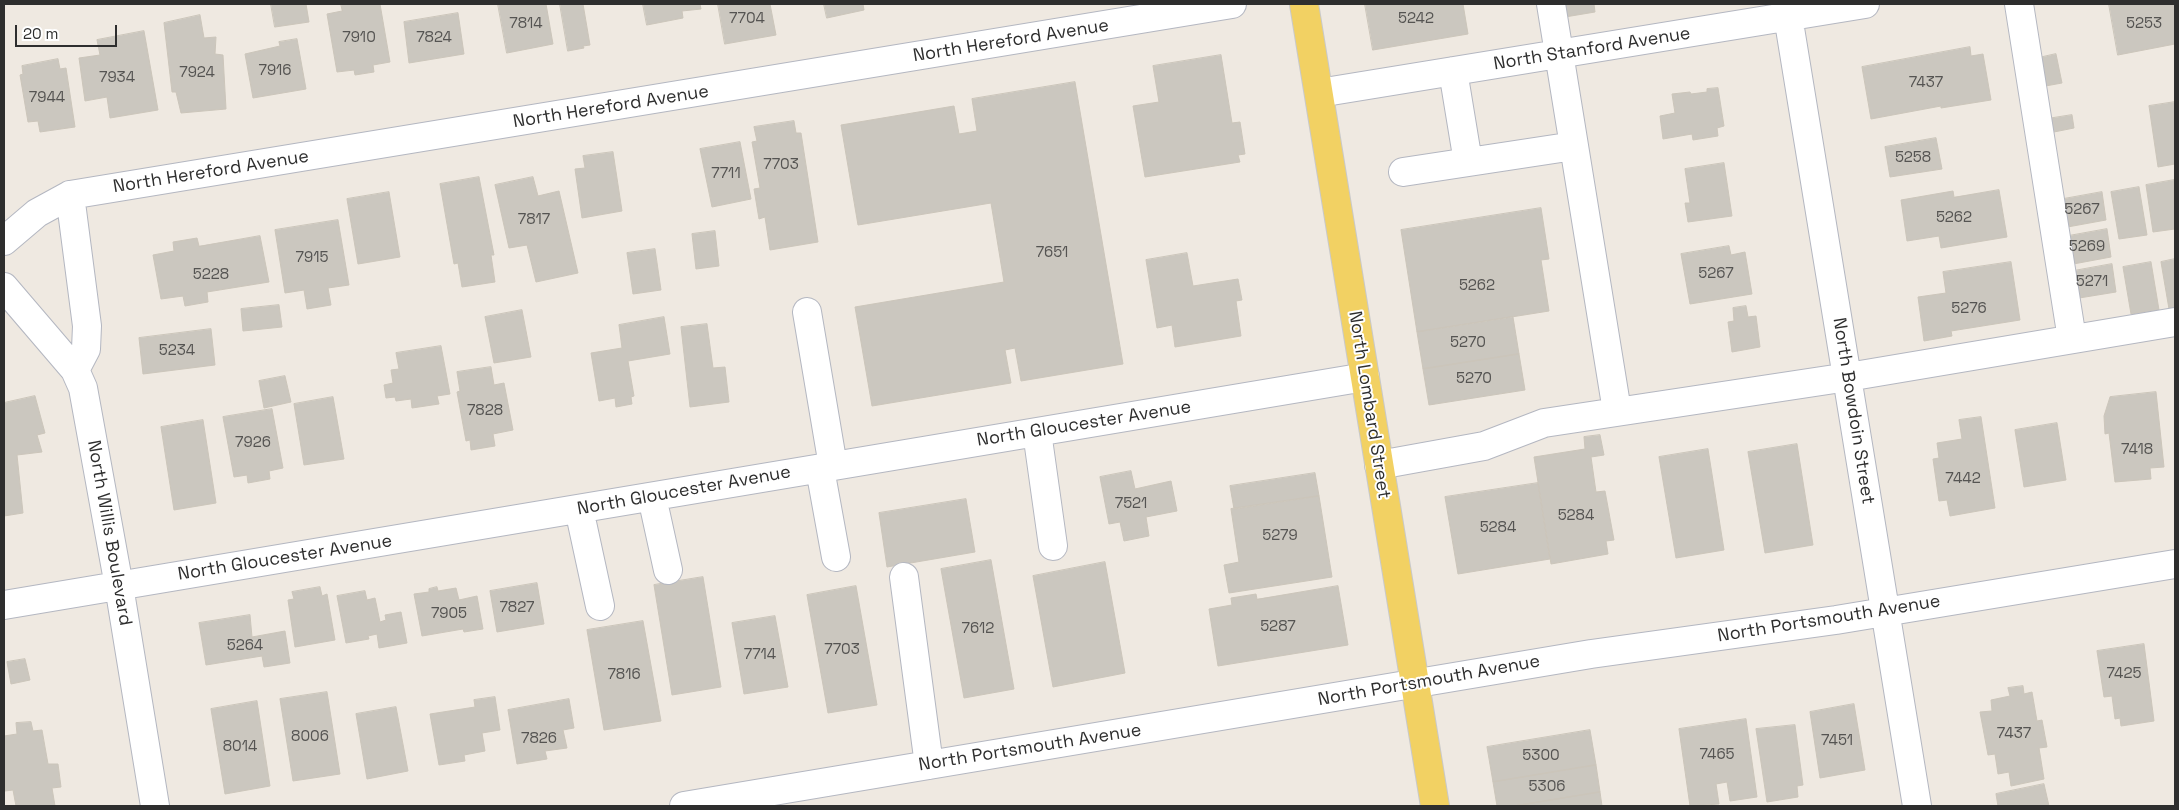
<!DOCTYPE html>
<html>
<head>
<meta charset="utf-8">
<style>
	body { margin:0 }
	#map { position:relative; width:2179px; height:810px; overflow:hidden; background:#efe9e1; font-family:"Space Grotesk",sans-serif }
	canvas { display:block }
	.frame { position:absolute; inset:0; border:5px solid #2e2e2e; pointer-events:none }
	.scale { position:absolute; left:15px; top:25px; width:102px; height:22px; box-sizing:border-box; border:2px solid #2e2e2e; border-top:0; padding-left:6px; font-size:15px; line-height:18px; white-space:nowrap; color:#2e2e2e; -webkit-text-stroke:4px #fff; paint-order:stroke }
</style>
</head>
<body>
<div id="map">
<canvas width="2179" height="810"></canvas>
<div class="frame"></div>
<div class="scale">20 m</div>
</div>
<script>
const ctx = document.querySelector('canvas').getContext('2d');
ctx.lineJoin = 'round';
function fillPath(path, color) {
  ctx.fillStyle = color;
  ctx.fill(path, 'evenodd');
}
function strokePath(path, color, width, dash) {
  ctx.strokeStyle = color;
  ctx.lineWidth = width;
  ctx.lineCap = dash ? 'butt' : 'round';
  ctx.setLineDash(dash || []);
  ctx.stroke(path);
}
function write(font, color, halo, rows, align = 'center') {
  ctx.font = font + ' "Space Grotesk",sans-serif';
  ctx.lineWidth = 4;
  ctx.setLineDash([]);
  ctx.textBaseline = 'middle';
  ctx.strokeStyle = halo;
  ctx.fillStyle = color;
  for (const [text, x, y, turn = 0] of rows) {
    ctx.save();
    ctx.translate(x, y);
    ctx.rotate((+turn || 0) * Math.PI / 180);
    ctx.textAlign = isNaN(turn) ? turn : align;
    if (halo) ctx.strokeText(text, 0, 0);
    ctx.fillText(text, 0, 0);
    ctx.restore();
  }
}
const building = new Path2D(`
	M271 4H306L309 22 275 27Z
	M341 4H380L390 62 373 65 374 72 355 75 354 70 337 72 327 14 342 11Z
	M498 4H546L553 44 507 53Z
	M560 4H583L590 45 583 46 584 48 568 51Z
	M643 4H700L701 9 682 11 683 18 647 25Z
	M718 4H770L776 35 725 44Z
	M824 4H863L864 10 827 18Z
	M1365 4H1463L1468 34 1373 50Z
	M1562 4H1594L1595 12 1565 17Z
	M2109 4H2175V44L2118 55Z
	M458 13 464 54 409 63 404 22Z
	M200 15 204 38 216 37 215 54 223 55 226 109 181 113 176 92H172L164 23Z
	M144 31 158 110 110 118 107 97 85 101 79 58 100 55 97 40Z
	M297 39 306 89 253 98 245 54 280 46 279 42Z
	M1970 47 1971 56 1983 54 1991 100 1941 108V106L1871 119 1862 67Z
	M2056 54 2062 83 2040 87 2034 59Z
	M1221 55 1232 123 1240 122 1245 154 1238 155 1240 162 1145 177 1133 106 1159 102 1153 66Z
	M58 59 60 69 66 68 75 127 40 132 38 121 28 122 20 75 23 74 22 66Z
	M1075 82 1123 364 1021 381 1015 348 1005 350 1011 383 872 406 855 307 1004 282 991 203 858 225 841 125 954 106 959 134 977 131 972 99Z
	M1718 88 1724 126 1717 128 1718 136 1693 140 1692 134 1663 139 1660 116 1675 113 1672 94 1690 92 1691 94 1707 92V89Z
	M2175 102V164L2158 167 2149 106Z
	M2072 115 2074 128 2049 133 2047 119Z
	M794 121 796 133H801L818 242 770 250 765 217 759 219 754 189 760 188 752 142 757 141 754 127Z
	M1936 138 1942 169 1890 177 1885 147Z
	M740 142 751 199 712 207 700 149Z
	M613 152 622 211 582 218 575 169 585 168 583 156Z
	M1724 163 1732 216 1688 222 1685 203H1690L1685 169Z
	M479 177 494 255H491L495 282 462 287 458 263 454 264 440 184Z
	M533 177 538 196 559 191 578 273 536 282 527 245 509 248 495 185Z
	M2174 180 2175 229 2153 232 2146 185Z
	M2139 187 2147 235 2119 239 2111 192Z
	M1999 190 2007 237 1941 248 1939 236 1907 241 1901 200 1953 191 1954 197Z
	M389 192 400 257 358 264 347 199Z
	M2102 192 2106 220 2062 228 2058 200Z
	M1541 208 1549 259 1541 260 1549 311 1417 332 1401 230Z
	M338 220 349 285 328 288 331 305 307 309 304 290 285 293 275 230Z
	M2107 229 2111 257 2068 265 2063 237Z
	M715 231 719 266 696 269 692 234Z
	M260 236 269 282 207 292 208 302 185 306 183 296 161 299 153 255 174 251 173 242 197 238 199 246Z
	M1729 246 1731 255 1745 252 1752 294 1690 304 1681 254Z
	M655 249 661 290 633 294 627 253Z
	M1187 253 1193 286 1238 279 1242 300 1236 301 1241 336 1175 347 1172 325 1157 328 1146 260Z
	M2175 259V308L2169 309 2161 262Z
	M2011 262 2020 320 1951 331 1952 336 1924 341 1918 297 1946 293 1943 272Z
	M2151 262 2159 310 2131 314 2123 267Z
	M2112 264 2116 292 2073 299 2068 272Z
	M279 305 282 327 243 331 241 309Z
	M1746 306 1748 317 1756 316 1760 347 1732 352 1728 322 1734 321 1733 308Z
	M522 310 531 357 494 363 485 317Z
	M664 317 670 354 628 361 634 396 631 397 632 404 616 407 615 398 599 401 591 353 622 348 619 325Z
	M1513 317 1519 354 1423 369 1417 332Z
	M707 324 713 368 725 367 729 402 690 407 681 327Z
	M211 329 215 365 143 374 139 338Z
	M441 346 450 394 437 396 439 404 412 408 411 399 396 401 395 397 386 398 384 385 393 383 391 370 399 369 396 353Z
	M1519 354 1525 390 1429 405 1423 369Z
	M491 367 494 385 504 383 513 430 493 434 495 446 471 450 470 440 466 441 457 392 460 391 457 372Z
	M285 376 291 402 264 408 259 381Z
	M2156 392 2164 467 2150 468 2151 479 2115 482 2109 433 2105 434 2104 416 2110 397Z
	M35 396 45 433 37 435 42 452 17 455 23 513 4 516V403Z
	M333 397 344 459 304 465 294 404Z
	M272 409 283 468 269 471 270 479 248 483 247 475 234 477 223 417Z
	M1981 417 1995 508 1950 516 1947 500 1939 501 1933 459 1939 458 1937 443 1962 439 1959 420Z
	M203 420 216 503 174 510 161 427Z
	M2057 423 2066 480 2024 487 2015 430Z
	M1600 435 1604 455 1591 457 1596 492 1605 491 1614 540 1606 541 1608 554 1551 564 1534 457 1585 449 1584 437Z
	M1797 444 1813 545 1765 553 1748 452Z
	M1708 449 1724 550 1676 558 1659 457Z
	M1131 471 1135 489 1171 481 1177 511 1146 517 1149 536 1124 541 1120 522 1109 524 1100 477Z
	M1315 473 1319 496 1234 509 1230 486Z
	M1538 483 1550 559 1458 574 1445 497Z
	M1319 496 1332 577 1229 593 1224 565 1239 562 1231 509Z
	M966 499 975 552 887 567 879 513Z
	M991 560 1014 689 964 698 941 569Z
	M1105 562 1125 673 1053 687 1033 576Z
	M703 577 721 687 672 695 654 585Z
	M537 583 544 624 497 632 490 591Z
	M856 586 877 705 828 713 807 595Z
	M1338 586 1348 645 1218 666 1209 609 1232 605 1231 598 1256 594 1257 599Z
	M320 587 322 596 327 594 335 640 295 647 288 600 294 599 292 592Z
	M437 587 438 591 456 588 459 600 477 596 483 629 464 632 463 629 422 636 414 594 429 592V589Z
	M365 591 367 600 375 598 380 622 386 620 385 615 401 612 407 643 379 648 377 634 368 636 369 639 346 643 337 596Z
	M250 615 252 637 285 631 290 663 264 667 262 656 206 665 199 623Z
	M775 616 788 687 744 694 732 623Z
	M643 621 661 721 604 730 587 630Z
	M2144 644 2154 721 2121 726 2120 718 2115 719 2112 696 2104 697 2097 651Z
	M25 659 30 680 11 684 7 662Z
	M2023 686 2024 694 2032 692 2037 721 2042 720 2047 747 2039 748 2044 779 2011 786 2009 772 1998 774 1995 754 1988 755 1980 712 1992 711 1991 700 2010 696 2008 688Z
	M327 692 340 774 293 781 280 699Z
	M495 697 500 730 482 733 485 751 464 755 465 761 439 765 430 714 475 707 474 700Z
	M569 699 574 728 563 730 567 748 545 751 547 759 517 764 508 710Z
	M257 701 270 786 225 794 211 709Z
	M1854 704 1865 770 1820 778 1810 712Z
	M396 707 408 771 367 779 356 714Z
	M1746 719 1757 797 1730 801 1727 782 1716 784 1719 804 1690 806 1679 729Z
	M31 722 33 731 42 730 48 764H58L61 787 52 788 55 806H16L13 790 5 791 4 736 17 734 16 723Z
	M1795 725 1803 785 1797 786 1798 797 1767 802 1756 729Z
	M1590 730 1596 765 1493 782 1487 747Z
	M1596 765 1600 792 1514 806H1497L1493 782Z
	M2044 784 2049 806H1998L1996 794Z
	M1600 792 1602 806H1514Z`);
fillPath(building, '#cbc7bf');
strokePath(building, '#cbc5ba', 1);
const minor = new Path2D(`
	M1551 4 1617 411
	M2019 4 2072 339
	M1788 16 1917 806
	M1453 71 1468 162
	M1319 93 1865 4
	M1403 172 1574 146
	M70 195 87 326 86 349 75 370
	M4 241 37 213 70 195 1232 4
	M4 287 75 370 83 388 119 586 155 806
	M807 312 833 466
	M1037 432 1053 546
	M1379 465 1484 446 1544 423 1848 377 2175 322
	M820 469 836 557
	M652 497 668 570
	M579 509 600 606
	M904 577 929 765
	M4 605 1365 377
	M684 806 1591 654 1836 620 2175 564`);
const major = new Path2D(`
	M1304 4 1435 806`);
strokePath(minor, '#b4b7c1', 30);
strokePath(major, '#c9c9c9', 30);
strokePath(minor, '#fff', 28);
strokePath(major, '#f2d163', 28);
write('15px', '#555452', null, [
	["7704",747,19],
	["5242",1416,19],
	["7814",526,24],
	["5253",2144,24],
	["7910",359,38],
	["7824",434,38],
	["7916",275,71],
	["7924",197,73],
	["7934",117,78],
	["7437",1926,83],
	["7944",47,98],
	["5258",1913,158],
	["7703",781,165],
	["7711",726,174],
	["5267",2082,210],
	["5262",1954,218],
	["7817",534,220],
	["5269",2087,247],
	["7651",1052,253],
	["7915",312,258],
	["5267",1716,274],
	["5228",211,275],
	["5271",2092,282],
	["5262",1477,286],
	["5276",1969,309],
	["5270",1468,343],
	["5234",177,351],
	["5270",1474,379],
	["7828",485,411],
	["7926",253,443],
	["7418",2137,450],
	["7442",1963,479],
	["7521",1131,504],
	["5284",1576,516],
	["5284",1498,528],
	["5279",1280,536],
	["7827",517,608],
	["7905",449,614],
	["5287",1278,627],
	["7612",978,629],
	["5264",245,646],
	["7703",842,650],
	["7714",760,655],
	["7425",2124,674],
	["7816",624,675],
	["7437",2014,734],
	["8006",310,737],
	["7826",539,739],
	["7451",1837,741],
	["8014",240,747],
	["7465",1717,755],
	["5300",1541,756],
	["5306",1547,787]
]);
write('18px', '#2e2e2e', '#fff', [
	["North Hereford Avenue",1011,41,-9],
	["North Stanford Avenue",1592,49,-9],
	["North Hereford Avenue",611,107,-9],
	["North Hereford Avenue",211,172,-9],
	["North Lombard Street",1369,405,81],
	["North Bowdoin Street",1853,411,81],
	["North Gloucester Avenue",1084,424,-9],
	["North Gloucester Avenue",684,491,-10],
	["North Willis Boulevard",109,533,80],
	["North Gloucester Avenue",285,558,-9],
	["North Portsmouth Avenue",1829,619,-9],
	["North Portsmouth Avenue",1429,681,-10],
	["North Portsmouth Avenue",1030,748,-9]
]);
</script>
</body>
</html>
